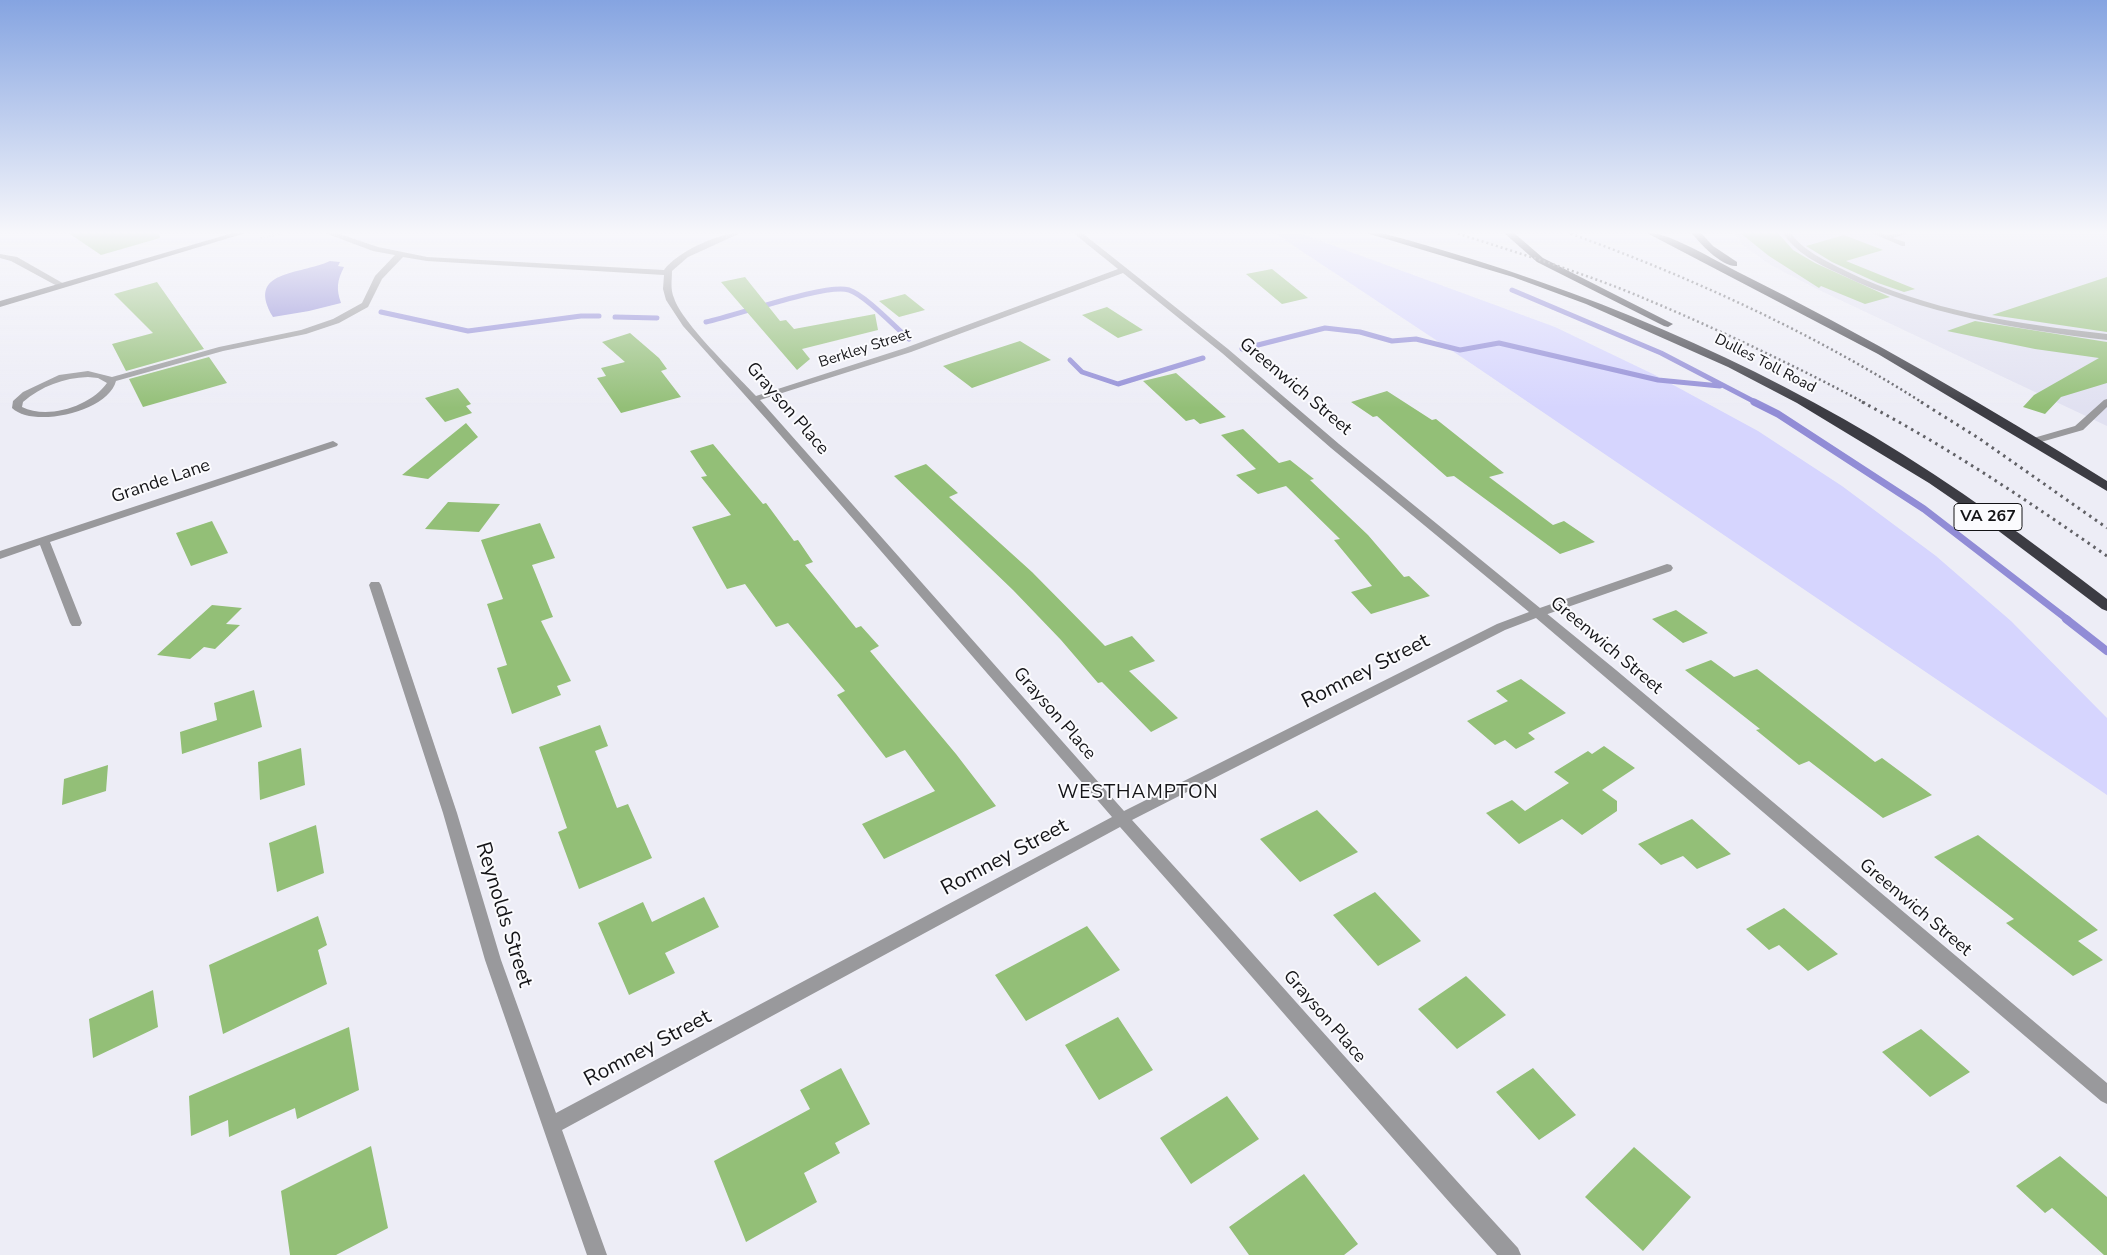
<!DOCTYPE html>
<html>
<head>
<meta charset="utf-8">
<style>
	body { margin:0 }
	canvas { display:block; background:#ededf6 }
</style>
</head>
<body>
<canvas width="2107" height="1255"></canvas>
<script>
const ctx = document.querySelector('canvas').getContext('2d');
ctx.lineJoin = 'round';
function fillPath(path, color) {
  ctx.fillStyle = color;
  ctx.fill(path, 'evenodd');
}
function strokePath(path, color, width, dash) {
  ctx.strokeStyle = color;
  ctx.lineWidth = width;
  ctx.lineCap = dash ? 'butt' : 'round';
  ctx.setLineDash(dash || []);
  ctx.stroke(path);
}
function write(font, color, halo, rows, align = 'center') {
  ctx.font = font + ' "Nunito Sans",sans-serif';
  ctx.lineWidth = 4;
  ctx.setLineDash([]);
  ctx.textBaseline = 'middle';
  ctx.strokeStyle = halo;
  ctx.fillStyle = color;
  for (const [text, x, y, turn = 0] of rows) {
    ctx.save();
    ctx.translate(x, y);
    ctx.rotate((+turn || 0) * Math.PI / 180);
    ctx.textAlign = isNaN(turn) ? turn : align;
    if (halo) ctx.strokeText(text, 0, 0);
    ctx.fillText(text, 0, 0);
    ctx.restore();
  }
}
fillPath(new Path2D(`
	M1727 232H2107V426L1817 289 1771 265 1744 246 1735 235Z`), '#e1e1f1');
fillPath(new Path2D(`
	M1273 232 1299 233 1555 327 1655 375 1758 431 1842 486 1936 556 2011 621 2107 718V795L1469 362Z`), '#d6d5fe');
fillPath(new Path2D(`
	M330 261 340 262 338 266 344 267C337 281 336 289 341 303L309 311 273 317C245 270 300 275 330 261Z`), '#918cd6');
strokePath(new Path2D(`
	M1512 290 1661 353 1757 403
	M381 312 468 331 581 316H599
	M615 317 657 318
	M706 322C736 316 825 283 849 290 865 295 895 327 909 339
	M1242 349 1325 328 1360 332 1392 341 1416 339 1460 350 1499 343 1658 380 1720 386
	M1070 360 1082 372 1118 384 1203 358`), '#918cd6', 5);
strokePath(new Path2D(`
	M1754 402 1778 414 1924 509 2068 620`), '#918cd6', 7);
strokePath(new Path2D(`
	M2066 619 2107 651`), '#918cd6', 8);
fillPath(new Path2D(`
	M67 232H159L160 238 101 255Z
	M1739 232H1777L1793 250 1815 263 1890 297 1865 304 1821 286 1819 288 1769 256Z
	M1844 235 1883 250 1846 261 1915 289 1904 292 1878 283 1832 262 1806 246Z
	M1272 269 1308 298 1282 304 1246 274Z
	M745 277 780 321 786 320 794 329 875 314 878 330 802 349 810 359 797 370 721 282Z
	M2107 277V332L1992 315Z
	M157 282 204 349 126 371 112 344 153 333 114 294Z
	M905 294 925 310 899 317 879 301Z
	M1107 307 1143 330 1118 338 1082 315Z
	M1975 321 2107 342V383L2061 397 2045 414 2023 407 2034 395 2099 358 2035 349 1947 331Z
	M630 333 659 358 667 369 661 371 681 397 621 413 597 378 606 376 601 368 625 362 602 342Z
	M1020 341 1051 360 972 388 943 366Z
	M209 357 227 383 143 407 129 379Z
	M1176 373 1226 417 1200 424 1194 419 1186 421 1143 381Z
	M458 388 471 404 466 406 472 413 445 422 425 398Z
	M1387 391 1432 420 1436 419 1504 473 1489 477 1553 525 1564 521 1595 542 1560 554 1454 476 1447 477 1377 416 1373 417 1351 402Z
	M466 423 478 437 428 479 402 475Z
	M1243 429 1279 463 1290 460 1314 479 1310 480 1368 535 1404 577 1409 576 1430 596 1371 614 1351 592 1372 586 1334 540 1340 539 1286 486 1258 494 1236 475 1256 469 1221 435Z
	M713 444 763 504 766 503 794 541 798 540 813 562 805 565 856 628 861 626 879 646 870 651 956 754 996 806 884 859 862 824 935 791 905 750 886 758 837 695 845 691 788 623 776 627 745 584 727 589 692 527 731 515 701 477 707 476 690 451Z
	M926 464 958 493 949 497 1032 572 1105 646 1132 636 1155 661 1129 671 1178 718 1151 732 1102 682 1098 683 1061 640 1013 590 894 476Z
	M448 502 500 504 479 532 425 529Z
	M212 521 228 553 191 566 176 533Z
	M540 523 555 558 532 565 553 617 541 621 571 681 557 686 561 695 512 714 497 668 507 665 487 604 503 599 481 540Z
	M212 605 242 608 226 624 240 625 215 649 204 647 190 659 157 655Z
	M1676 610 1708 633 1683 643 1652 619Z
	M1711 660 1734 677 1757 669 1875 762 1882 758 1932 795 1883 818 1809 761 1799 765 1756 730 1760 729 1685 670Z
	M1521 679 1566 713 1528 733 1535 739 1516 749 1505 740 1495 745 1467 721 1508 701 1496 691Z
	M254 690 262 727 182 754 180 732 217 720 214 703Z
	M600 725 608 746 595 751 617 808 628 804 652 858 579 889 558 832 567 828 539 747Z
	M1604 746 1635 768 1602 790 1617 801V811L1582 835 1562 819 1519 844 1486 813 1512 800 1525 811 1569 783 1554 772 1588 751 1592 754Z
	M301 748 305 785 260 800 258 762Z
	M108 765 106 791 62 805 64 779Z
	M1317 810 1358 852 1300 882 1260 839Z
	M1692 819 1731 854 1697 869 1683 856 1661 865 1638 844Z
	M316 825 324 873 277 892 269 843Z
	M1978 835 2098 930 2078 941 2103 960 2073 976 2006 923 2014 919 1934 857Z
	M1375 892 1421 941 1378 966 1333 915Z
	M704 897 719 927 665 953 675 973 629 995 598 923 643 902 652 922Z
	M1784 908 1838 954 1808 971 1779 945 1769 950 1746 929Z
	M318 916 327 945 318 950 327 984 223 1034 209 965Z
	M1087 926 1120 970 1026 1021 995 975Z
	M1466 976 1506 1015 1457 1049 1418 1009Z
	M153 990 158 1027 93 1058 89 1019Z
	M1118 1017 1153 1070 1099 1100 1065 1045Z
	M349 1027 359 1090 297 1119 295 1108 229 1137 228 1120 191 1136 189 1096Z
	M1921 1029 1970 1072 1930 1097 1882 1052Z
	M841 1068 870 1124 835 1143 840 1153 804 1173 817 1202 746 1242 714 1161 810 1109 800 1090Z
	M1533 1068 1576 1115 1539 1140 1496 1092Z
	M1227 1096 1259 1139 1191 1184 1160 1138Z
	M371 1146 388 1228 336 1255H290L281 1191Z
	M1634 1147 1691 1197 1643 1251 1585 1197Z
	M2060 1156 2107 1197V1255H2104L2052 1208 2045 1213 2016 1186Z
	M1304 1174 1358 1244 1344 1255H1249L1229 1227Z`), '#93bf77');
strokePath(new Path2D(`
	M261 238 289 232`), '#88888e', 2, [0.5, 2.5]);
fillPath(new Path2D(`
	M1782 232H1790C1803 251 1826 261 1846 271 1928 311 2017 324 2107 334V340C2015 329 1924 315 1840 274 1818 264 1796 253 1782 232Z
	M1869 232H1880L1886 235 1911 232 1893 238 1905 242V246H1902Z
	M2107 399V407L2083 430 2034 444 2029 441 2030 439 2075 426 2104 400Z
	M1667 564 1671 565 1673 568 1671 571 1542 616 1538 617 1532 613 1534 610Z`), '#99999c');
fillPath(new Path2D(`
	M322 232H334L378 247 427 257 664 270C677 252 720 232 743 232L688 257 672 271C672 280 670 289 674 298 682 323 736 374 756 396L905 348 1118 269 1072 232H1081L1228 349 1339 444 1616 670 2107 1083V1104L2101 1101 1536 618 1505 630 1132 820C1262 962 1388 1107 1518 1248L1521 1255H1497C1369 1114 1247 969 1120 827L562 1130 607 1255H587L485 960 443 813 369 585 371 582H379L381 585 457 813 501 960 556 1113 1112 817 768 421 683 326 666 300 663 289 664 275 427 261 403 257 382 279 368 307 339 323 306 334 223 351 116 381C109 411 34 429 12 408L13 401 23 392 59 375 88 371 112 377 219 347 301 330 333 319 362 303 375 276 395 255 373 251ZM1123 273 1222 353 1331 448 1529 612 1497 624 1124 811 760 400 911 352ZM88 377 98 378 107 383C91 406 48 420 22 407L23 402C42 386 63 378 88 377Z
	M0 254 17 257 66 285 59 287 11 261 0 258Z
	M333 441 338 444 337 446 50 542 82 623 80 626H72L70 623 40 545 0 559V551Z`), '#99999c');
fillPath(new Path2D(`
	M236 232H249L0 307V301Z`), '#707075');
fillPath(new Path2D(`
	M1363 232H1378C1552 278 1718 344 1873 436 1955 485 2031 541 2107 599V611L2102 609 1996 529 1929 483 1797 403 1728 367 1586 304 1513 277Z
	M1503 232H1513L1543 258 1673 324 1668 327 1664 326 1537 262Z
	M1645 232C1669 232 1714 260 1738 272 1865 335 1987 406 2107 481V491L1878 354Z
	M1691 232H1700L1713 246 1737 262V266C1723 268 1699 243 1691 232Z`), '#3c3c43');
strokePath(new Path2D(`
	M1453 232C1512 251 1571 269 1629 292 1709 325 1788 362 1865 403
	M1566 232C1691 277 1811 332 1923 403`), '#616166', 2.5, [2, 3]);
strokePath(new Path2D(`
	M1862 402C1948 447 2028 501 2107 556
	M1921 402 1980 439 2107 528`), '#616166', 3, [2.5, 4.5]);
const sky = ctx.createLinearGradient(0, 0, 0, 408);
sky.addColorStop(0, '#85a4e1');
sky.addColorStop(0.57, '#f7f7fb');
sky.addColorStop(1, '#f7f7fb00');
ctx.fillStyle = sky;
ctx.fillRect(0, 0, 2107, 408);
write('15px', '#141417', '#fbfbfe', [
	["Berkley Street",865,349,-18],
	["Dulles Toll Road",1765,364,27]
]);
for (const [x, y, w] of [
	[1988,517,68]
]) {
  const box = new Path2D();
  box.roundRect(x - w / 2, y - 13.5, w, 27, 4);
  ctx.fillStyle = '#fbfbfe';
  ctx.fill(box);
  strokePath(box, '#141417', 1);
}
write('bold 16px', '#141417', null, [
	["VA 267",1988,517]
]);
write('18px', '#141417', '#fbfbfe', [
	["Greenwich Street",1295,387,40],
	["Grayson Place",787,409,49],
	["Grande Lane",161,482,-19],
	["Greenwich Street",1606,646,40],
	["Grayson Place",1054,714,49],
	["Greenwich Street",1915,908,40],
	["Grayson Place",1324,1017,49]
]);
ctx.letterSpacing = '1px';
write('19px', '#141417', '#fbfbfe', [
	["WESTHAMPTON",1138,793]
]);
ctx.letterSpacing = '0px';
write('21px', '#141417', '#fbfbfe', [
	["Romney Street",1366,672,-27],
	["Romney Street",1005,858,-28],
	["Reynolds Street",503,915,73],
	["Romney Street",648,1049,-28]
]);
</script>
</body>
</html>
